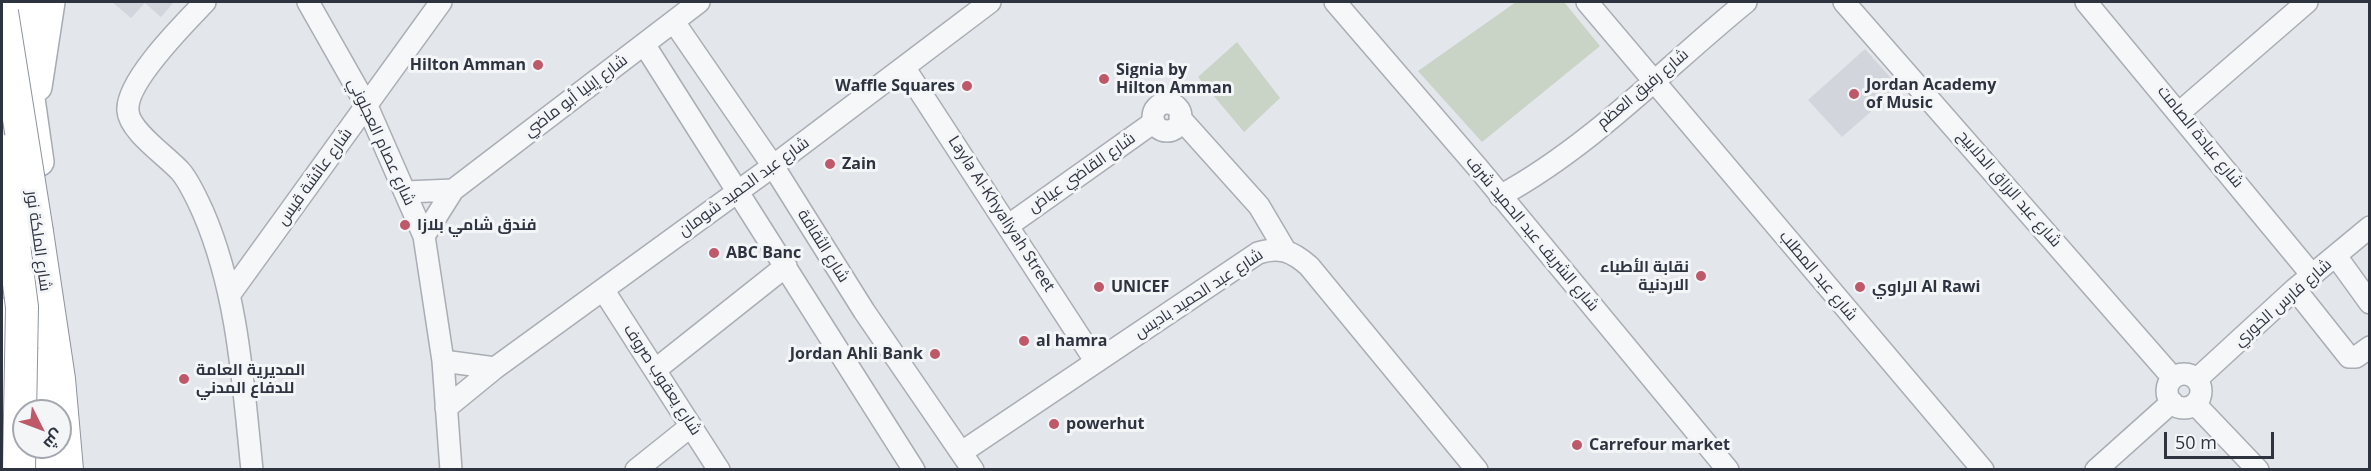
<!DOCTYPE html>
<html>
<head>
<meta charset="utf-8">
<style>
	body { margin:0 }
	#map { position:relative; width:2371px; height:471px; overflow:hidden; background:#e3e6ea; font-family:"Open Sans",Cairo,sans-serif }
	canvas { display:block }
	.frame { position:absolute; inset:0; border:3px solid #2d3440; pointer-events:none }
	.north { position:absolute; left:12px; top:399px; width:60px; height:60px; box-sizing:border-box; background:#f3f5f7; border:2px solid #a4a8ae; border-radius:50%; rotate:132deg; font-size:16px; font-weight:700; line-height:24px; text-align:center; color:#2d3440 }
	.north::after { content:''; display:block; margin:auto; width:21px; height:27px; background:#bf5868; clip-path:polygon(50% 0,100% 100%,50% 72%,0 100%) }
	.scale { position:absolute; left:2164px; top:432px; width:110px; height:27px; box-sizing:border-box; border:3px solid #2d3440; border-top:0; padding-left:8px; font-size:18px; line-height:21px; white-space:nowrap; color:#2d3440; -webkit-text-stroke:4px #f3f5f7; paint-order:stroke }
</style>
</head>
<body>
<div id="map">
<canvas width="2371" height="471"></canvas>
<div class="frame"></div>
<div class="north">ش</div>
<div class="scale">50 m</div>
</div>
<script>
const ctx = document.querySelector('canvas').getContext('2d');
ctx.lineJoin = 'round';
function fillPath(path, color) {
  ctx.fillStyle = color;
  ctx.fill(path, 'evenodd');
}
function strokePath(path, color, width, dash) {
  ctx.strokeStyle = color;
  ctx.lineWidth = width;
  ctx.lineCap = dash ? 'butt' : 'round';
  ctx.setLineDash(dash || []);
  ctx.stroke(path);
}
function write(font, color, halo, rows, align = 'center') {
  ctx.font = font + ' "Open Sans",Cairo,sans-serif';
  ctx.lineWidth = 6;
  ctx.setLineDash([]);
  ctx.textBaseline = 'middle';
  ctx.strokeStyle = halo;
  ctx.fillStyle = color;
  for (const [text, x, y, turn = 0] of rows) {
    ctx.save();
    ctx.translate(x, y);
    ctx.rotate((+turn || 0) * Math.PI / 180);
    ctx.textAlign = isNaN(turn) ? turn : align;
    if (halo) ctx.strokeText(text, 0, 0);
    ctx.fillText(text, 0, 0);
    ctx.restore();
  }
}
fillPath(new Path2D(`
	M112 2H174L161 17 145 3 131 18Z
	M1865 49 1899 87 1842 137 1808 100Z`), '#d2d5db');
fillPath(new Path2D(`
	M1516 2H1564L1600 46 1482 142 1418 71Z
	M1237 42 1280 98 1244 132 1198 77Z`), '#c9d3c6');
const minor = new Path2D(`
	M205 2C185 23 125 82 128 111 129 131 168 157 181 172 190 183 197 199 203 212 238 293 243 383 252 470
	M308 2 367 106 424 236 443 361 451 470
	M1335 2 1478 168 1728 470
	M1587 2 1983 470
	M1844 2 2173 378
	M2086 2 2312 275
	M674 22 773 166 864 311 973 470
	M644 44 914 470
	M904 67 1096 362
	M1153 117a14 14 0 1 1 28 0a14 14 0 1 1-28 0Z
	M2180 112 2307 2
	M1180 118 1259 206 1285 250
	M406 192 453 190
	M1500 196C1592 146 1666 67 1746 2
	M1009 225 1154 122
	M424 236 453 190 699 2
	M2336 256 2370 303
	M2295 289 2349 357H2356L2370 347
	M604 291 719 470
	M230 294 441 2
	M443 361 495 368
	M655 370 786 266
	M2167 391a17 17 0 1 1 34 0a17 17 0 1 1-34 0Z
	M2197 379 2295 289 2370 227
	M2195 404 2258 470
	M446 408 495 368 773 166 990 2
	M962 452 1258 253C1279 246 1292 251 1309 266L1477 470
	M636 470 691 426
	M2096 470 2172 402`);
const major = new Path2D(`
	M24 2 21 28 40 162
	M38 87 51 2
	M2 312 4 375 2 413
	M41 362 44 411
	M46 447 48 470`);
const highway = new Path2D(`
	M37 232 59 379 67 470`);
strokePath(minor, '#a9adb4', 24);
strokePath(major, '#a4abb4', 30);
strokePath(highway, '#8d949f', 34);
strokePath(minor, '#f6f7f9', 21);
strokePath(major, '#fff', 27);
strokePath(highway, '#fff', 32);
const highwayBridge = new Path2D(`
	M2 12 37 232
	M2 151 22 307 19 470`);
strokePath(highwayBridge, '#8d949f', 34, []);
strokePath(highwayBridge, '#fff', 32);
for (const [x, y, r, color] of [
	[538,65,6,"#bf5868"],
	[1104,79,6,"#bf5868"],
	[967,86,6,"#bf5868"],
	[1854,94,6,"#bf5868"],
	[830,164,6,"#bf5868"],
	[405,225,6,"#bf5868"],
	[714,253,6,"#bf5868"],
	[1701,276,6,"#bf5868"],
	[1099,287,6,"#bf5868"],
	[1860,287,6,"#bf5868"],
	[1024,341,6,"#bf5868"],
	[935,354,6,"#bf5868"],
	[184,379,6,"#bf5868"],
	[1054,424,6,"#bf5868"],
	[1577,445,6,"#bf5868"]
]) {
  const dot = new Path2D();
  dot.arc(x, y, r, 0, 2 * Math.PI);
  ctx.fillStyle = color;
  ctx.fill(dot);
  strokePath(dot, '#f3f5f7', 2);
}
write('bold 16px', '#2d3440', '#f3f5f7', [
	["Hilton Amman",526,65,"right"],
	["Signia by",1116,70],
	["Hilton Amman",1116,88],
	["Jordan Academy",1866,85],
	["of Music",1866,103],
	["Waffle Squares",955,86,"right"],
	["Zain",842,164],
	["فندق شامي بلازا",417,225],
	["ABC Banc",726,253],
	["نقابة الأطباء",1689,267,"right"],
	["الاردنية",1689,285,"right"],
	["UNICEF",1111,287],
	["الراوي Al Rawi",1872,287],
	["al hamra",1036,341],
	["Jordan Ahli Bank",923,354,"right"],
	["المديرية العامة",196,370],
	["للدفاع المدني",196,388],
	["powerhut",1066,424],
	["Carrefour market",1589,445]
], 'left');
write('16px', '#2d3440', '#f3f5f7', [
	["شارع رفيق العظم",1643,89,-40],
	["شارع إيليا أبو ماضي",576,96,-37],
	["شارع عبادة الصامت",2200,137,51],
	["شارع عصام العجلوني",381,142,65],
	["شارع القاضي عياض",1082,173,-35],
	["شارع عائشة قيس",315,177,-54],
	["شارع عبد الحميد شومان",744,187,-36],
	["شارع عبد الرزاق الدلابيح",2009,189,49],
	["Layla Al-Khyaliyah Street",1001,214,57],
	["شارع الشريف عبد الحميد شرف",1532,234,50],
	["شارع الملكة نور",38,241,82],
	["شارع الثقافة",823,246,58],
	["شارع عبد المطلب",1818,276,50],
	["شارع عبد الحميد باديس",1199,294,-33],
	["شارع فارس الخوري",2283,303,-41],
	["شارع يعقوب صروف",662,380,57]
]);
</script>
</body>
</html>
